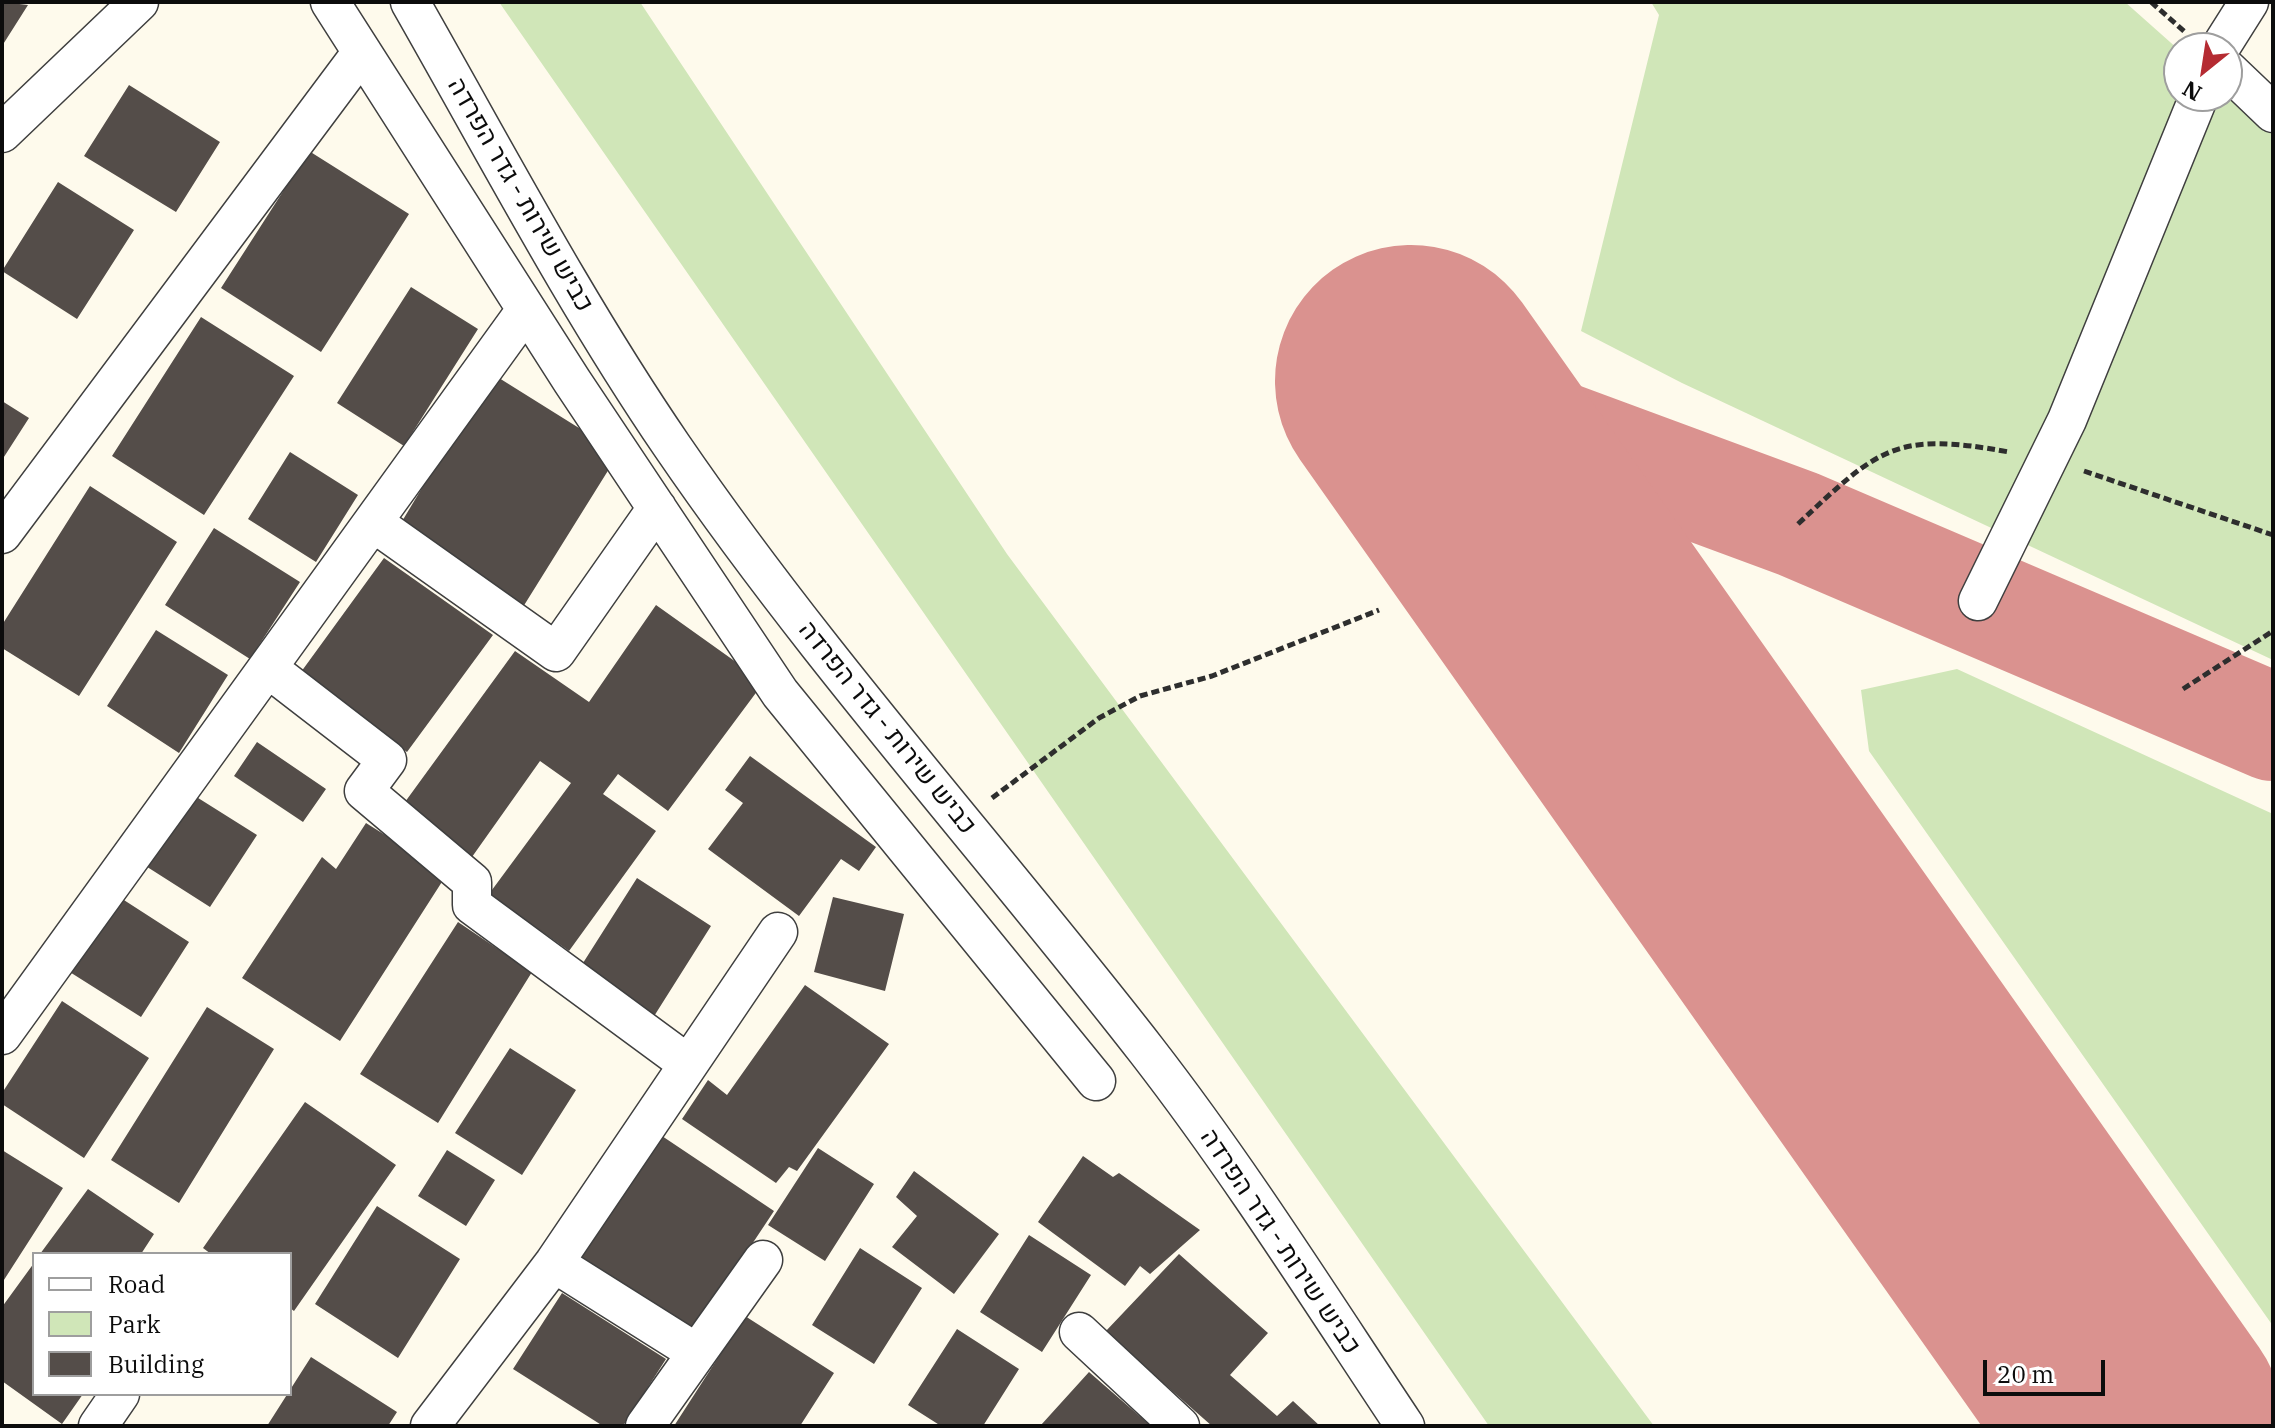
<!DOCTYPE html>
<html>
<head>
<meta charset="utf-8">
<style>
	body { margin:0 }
	#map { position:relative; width:2275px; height:1428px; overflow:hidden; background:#fefaec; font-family:"IBM Plex Serif",serif }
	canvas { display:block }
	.frame { position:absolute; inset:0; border:4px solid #0c0c0c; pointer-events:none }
	.legend { position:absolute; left:32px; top:1252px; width:260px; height:144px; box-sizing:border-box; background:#fff; border:2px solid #9e9e9e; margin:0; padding:10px 14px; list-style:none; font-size:24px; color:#0c0c0c }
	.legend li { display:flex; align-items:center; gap:16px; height:40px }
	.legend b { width:40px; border:2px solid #9e9e9e }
	.north { position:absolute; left:2163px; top:32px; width:80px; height:80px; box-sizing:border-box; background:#fff; border:2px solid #9e9e9e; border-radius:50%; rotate:210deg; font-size:22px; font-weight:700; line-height:32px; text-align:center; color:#0c0c0c }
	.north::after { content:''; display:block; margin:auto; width:28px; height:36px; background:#b52b32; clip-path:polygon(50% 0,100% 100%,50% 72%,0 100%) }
	.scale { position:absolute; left:1983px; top:1360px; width:122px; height:36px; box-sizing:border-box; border:4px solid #0c0c0c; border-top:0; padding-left:10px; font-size:24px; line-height:28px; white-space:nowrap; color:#0c0c0c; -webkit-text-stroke:6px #fff; paint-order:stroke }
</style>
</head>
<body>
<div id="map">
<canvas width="2275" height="1428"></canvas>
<div class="frame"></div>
<ul class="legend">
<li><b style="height:10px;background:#fff"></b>Road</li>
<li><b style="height:22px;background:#d0e6b8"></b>Park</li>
<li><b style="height:22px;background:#544d49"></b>Building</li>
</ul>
<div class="north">N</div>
<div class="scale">20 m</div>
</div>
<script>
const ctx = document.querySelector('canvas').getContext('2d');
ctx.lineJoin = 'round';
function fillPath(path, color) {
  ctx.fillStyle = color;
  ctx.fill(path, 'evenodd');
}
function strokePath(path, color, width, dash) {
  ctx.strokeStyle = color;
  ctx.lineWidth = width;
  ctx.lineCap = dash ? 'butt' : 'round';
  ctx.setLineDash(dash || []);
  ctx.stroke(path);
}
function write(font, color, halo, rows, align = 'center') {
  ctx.font = font + ' "IBM Plex Serif",Heebo,serif';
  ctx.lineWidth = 8;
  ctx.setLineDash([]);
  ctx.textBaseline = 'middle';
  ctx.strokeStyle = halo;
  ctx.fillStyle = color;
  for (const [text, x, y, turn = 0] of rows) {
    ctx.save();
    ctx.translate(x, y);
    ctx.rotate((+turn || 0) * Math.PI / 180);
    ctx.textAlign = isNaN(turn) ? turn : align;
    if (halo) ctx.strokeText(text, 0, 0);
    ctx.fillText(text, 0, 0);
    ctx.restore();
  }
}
fillPath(new Path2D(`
	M499 2H640L1007 554 1654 1426H1489Z
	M1651 2H2125L2179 50V96H2227V92L2273 132V660L1682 383 1581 331 1659 15Z
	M1957 669 2273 814V1326L1869 751 1861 690Z`), '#d0e6b8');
strokePath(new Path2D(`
	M1411 381 1798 524 2273 727`), '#da928f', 108);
strokePath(new Path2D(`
	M1411 381 2148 1426`), '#da928f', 272);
fillPath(new Path2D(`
	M2 2 28 5 2 46Z
	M129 85 220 142 176 212 84 156Z
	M309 151 409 214 321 352 221 288Z
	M58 182 134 230 77 319 2 271Z
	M411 287 478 329 404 446 337 403Z
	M201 317 294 376 204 515 112 456Z
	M491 373 619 453 523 607 398 528Z
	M2 401 29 418 2 460Z
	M290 452 358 495 316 562 248 519Z
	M90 486 177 542 79 696 2 648V625Z
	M214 528 300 582 250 659 165 605Z
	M384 558 493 635 407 752 301 672Z
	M656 605 764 682 668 811 618 774 603 794 656 831 569 951 489 894 571 783 540 761 467 864 397 813 515 651 589 702Z
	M156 630 228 675 179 753 107 706Z
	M257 742 326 789 303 822 234 776Z
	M750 756 876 847 859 871 841 859 799 916 708 849 743 803 725 790Z
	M187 791 257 835 210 907 141 863Z
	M366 823 447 874 340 1041 242 978 322 857 336 869Z
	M637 878 711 926 651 1021 576 974Z
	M113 893 189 942 141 1017 65 969Z
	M833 897 904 914 885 991 814 972Z
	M458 922 532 972 438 1123 360 1074Z
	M805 985 889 1044 797 1171 789 1167 776 1183 682 1119 708 1080 727 1095Z
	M62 1001 149 1058 84 1158 2 1104V1093Z
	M207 1007 274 1049 179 1203 111 1160Z
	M510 1048 576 1090 522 1175 455 1133Z
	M305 1102 396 1165 294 1311 290 1308V1254H211L203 1248Z
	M659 1134 774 1211 691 1336 579 1260Z
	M818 1148 874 1184 825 1261 768 1225Z
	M2 1150 63 1188 2 1283Z
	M447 1150 495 1180 466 1226 418 1196Z
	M1083 1156 1113 1177 1119 1173 1200 1230 1150 1274 1140 1266 1125 1286 1038 1222Z
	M914 1171 999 1234 954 1294 892 1247 917 1216 896 1197Z
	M88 1189 154 1234 141 1254H40Z
	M377 1206 460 1259 398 1358 315 1304Z
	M1029 1235 1091 1275 1042 1352 980 1312Z
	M860 1248 922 1288 874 1364 812 1325Z
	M1179 1254 1268 1333 1230 1375 1277 1416 1293 1401 1320 1426H1212L1105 1332Z
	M34 1263V1394H83L62 1424 2 1381V1307Z
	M562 1293 666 1359 623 1426H603L513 1369Z
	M745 1316 834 1373 800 1426H674Z
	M957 1329 1019 1369 983 1426H941L908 1405Z
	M311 1357 397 1412 388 1426H267Z
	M1089 1372 1151 1426 1041 1425Z`), '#544d49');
const minor = new Path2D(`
	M330 2 572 381 780 693 1096 1081
	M410 2C495 151 575 304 672 446 817 658 990 849 1147 1051 1240 1171 1321 1300 1405 1426
	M2220 48 2249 2
	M2227 69 2273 113
	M2 133 139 2
	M374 523 556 652 657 508
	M2 534 362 52
	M1978 601 2067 420 2199 96
	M269 669 387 760 364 791 472 882V905L688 1064
	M2 1035 526 310
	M554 1263 697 1353
	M1079 1332 1180 1426
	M98 1426 120 1394
	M430 1426 554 1263 778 932
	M645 1426 763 1260`);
strokePath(minor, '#3f3f3f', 41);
strokePath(new Path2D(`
	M2151 2 2185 32
	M2084 471 2273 535
	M1798 524C1879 448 1895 431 2009 452
	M2183 689 2273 631
	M992 798 1099 718 1140 696 1212 676 1379 610`), '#2e2e2e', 5, [8, 4]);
strokePath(minor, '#fff', 38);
write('26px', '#0c0c0c', '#fff', [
	["כביש שירות - גדר הפרדה",520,195,60],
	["כביש שירות - גדר הפרדה",887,728,51],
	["כביש שירות - גדר הפרדה",1280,1242,56]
]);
</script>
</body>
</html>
